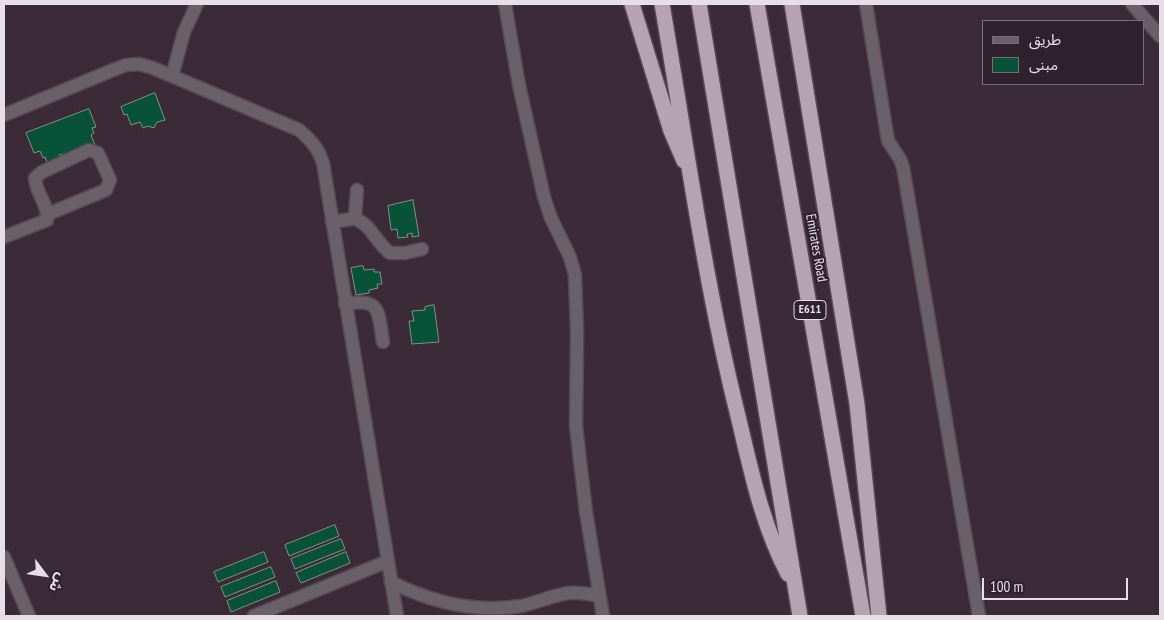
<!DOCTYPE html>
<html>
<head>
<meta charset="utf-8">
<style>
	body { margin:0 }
	#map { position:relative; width:1164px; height:620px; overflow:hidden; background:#3b2b36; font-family:"PT Sans Narrow","Noto Sans Arabic",sans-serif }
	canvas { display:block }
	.frame { position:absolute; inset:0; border:5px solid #e8dee5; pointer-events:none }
	.legend { position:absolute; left:982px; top:20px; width:162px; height:65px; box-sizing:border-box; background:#30222c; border:1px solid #7a6d76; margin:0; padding:6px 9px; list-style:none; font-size:15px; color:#e8dee5 }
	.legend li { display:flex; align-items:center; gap:10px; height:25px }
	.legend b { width:25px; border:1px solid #7a6d76 }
	.north { position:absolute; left:20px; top:550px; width:50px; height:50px; -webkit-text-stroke:4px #30222c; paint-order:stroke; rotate:121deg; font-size:14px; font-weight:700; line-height:20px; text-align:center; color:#e8dee5 }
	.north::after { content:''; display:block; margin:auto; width:18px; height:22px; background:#e8dee5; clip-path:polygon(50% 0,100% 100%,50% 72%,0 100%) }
	.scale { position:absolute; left:982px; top:578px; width:146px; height:22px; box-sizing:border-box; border:2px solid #e8dee5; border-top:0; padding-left:6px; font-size:15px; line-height:18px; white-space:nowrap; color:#e8dee5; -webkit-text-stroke:4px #30222c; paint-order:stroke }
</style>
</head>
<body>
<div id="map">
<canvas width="1164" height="620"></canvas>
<div class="frame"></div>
<ul class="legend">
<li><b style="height:6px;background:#696167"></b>طريق</li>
<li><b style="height:14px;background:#075238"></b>مبنى</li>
</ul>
<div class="north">ش</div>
<div class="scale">100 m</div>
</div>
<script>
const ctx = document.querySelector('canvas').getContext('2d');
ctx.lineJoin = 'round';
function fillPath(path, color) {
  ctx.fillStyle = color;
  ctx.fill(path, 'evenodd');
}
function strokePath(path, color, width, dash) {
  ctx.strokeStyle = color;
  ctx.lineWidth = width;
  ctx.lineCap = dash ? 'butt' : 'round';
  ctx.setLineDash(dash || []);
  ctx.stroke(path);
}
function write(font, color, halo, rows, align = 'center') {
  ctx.font = font + ' "PT Sans Narrow",sans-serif';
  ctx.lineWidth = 4;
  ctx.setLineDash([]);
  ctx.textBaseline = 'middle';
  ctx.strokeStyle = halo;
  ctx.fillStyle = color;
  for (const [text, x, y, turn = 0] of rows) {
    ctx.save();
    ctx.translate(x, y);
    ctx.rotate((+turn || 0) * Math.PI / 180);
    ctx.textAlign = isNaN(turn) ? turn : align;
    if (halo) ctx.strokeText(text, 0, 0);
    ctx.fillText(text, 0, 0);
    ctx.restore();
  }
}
const building = new Path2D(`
	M155 93 165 120 157 122 154 128 148 126 143 128 140 122 131 125 127 114 124 115 121 107Z
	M89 109 96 127 92 128 94 133 91 135 95 145 83 149 82 147 77 149 76 152 59 155 60 158 47 163 45 157 43 158 40 151 34 153 26 133Z
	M413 200 419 236 412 237V233L407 234 408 237 398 238 397 229 391 230 388 206Z
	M363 266 364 270 374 269V272H380L382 284H377L378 288 369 290V293L356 295 351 268Z
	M434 305 439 342 412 344 409 321H414L412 311 425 310V307Z
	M335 525 339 536 289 556 285 545Z
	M341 539 345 549 295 569 291 559Z
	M264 552 268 562 218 582 214 572Z
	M346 552 350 563 301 583 296 573Z
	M271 567 275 577 225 597 221 587Z
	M276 581 280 592 231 612 227 601Z`);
fillPath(building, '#075238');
strokePath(building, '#7e9287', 1);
const minor = new Path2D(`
	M505 4 519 85 544 197 551 218 570 257 575 275 577 332 576 426 586 512 603 616
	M866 4 888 141 900 159 903 167 979 616
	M1132 4 1160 36
	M172 76 184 32 197 4
	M4 115 113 70 126 65 139 64 153 68 299 130C311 140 318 148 323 163L397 616
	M353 218C371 223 376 243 390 253H405L422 249
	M332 222 351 219 355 216 357 190
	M4 237 47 220C49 205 36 194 35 178L42 172 89 150 98 153 110 180 106 190 48 214
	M345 304C382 297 378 313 383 342
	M4 557 29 616
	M391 582C431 602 476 613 521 606 537 603 552 595 569 593 579 592 589 594 599 596
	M254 616 388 561`);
const highway = new Path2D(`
	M632 4 671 131 684 161
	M662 4C686 142 704 280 738 416 751 470 762 525 788 574
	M699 4 800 616
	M757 4 863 616
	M792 4 857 404 879 616`);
strokePath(minor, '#574852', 15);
strokePath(highway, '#574852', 18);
strokePath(minor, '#696167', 12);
strokePath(highway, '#b6a3b0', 15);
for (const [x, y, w] of [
	[810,310,32]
]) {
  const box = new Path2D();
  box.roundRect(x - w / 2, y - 9.5, w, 19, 4);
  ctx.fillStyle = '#30222c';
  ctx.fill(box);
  strokePath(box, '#e8dee5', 1);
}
write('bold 12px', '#e8dee5', null, [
	["E611",810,310]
]);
write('14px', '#e8dee5', '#30222c', [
	["Emirates Road",816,248,80]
]);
</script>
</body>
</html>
